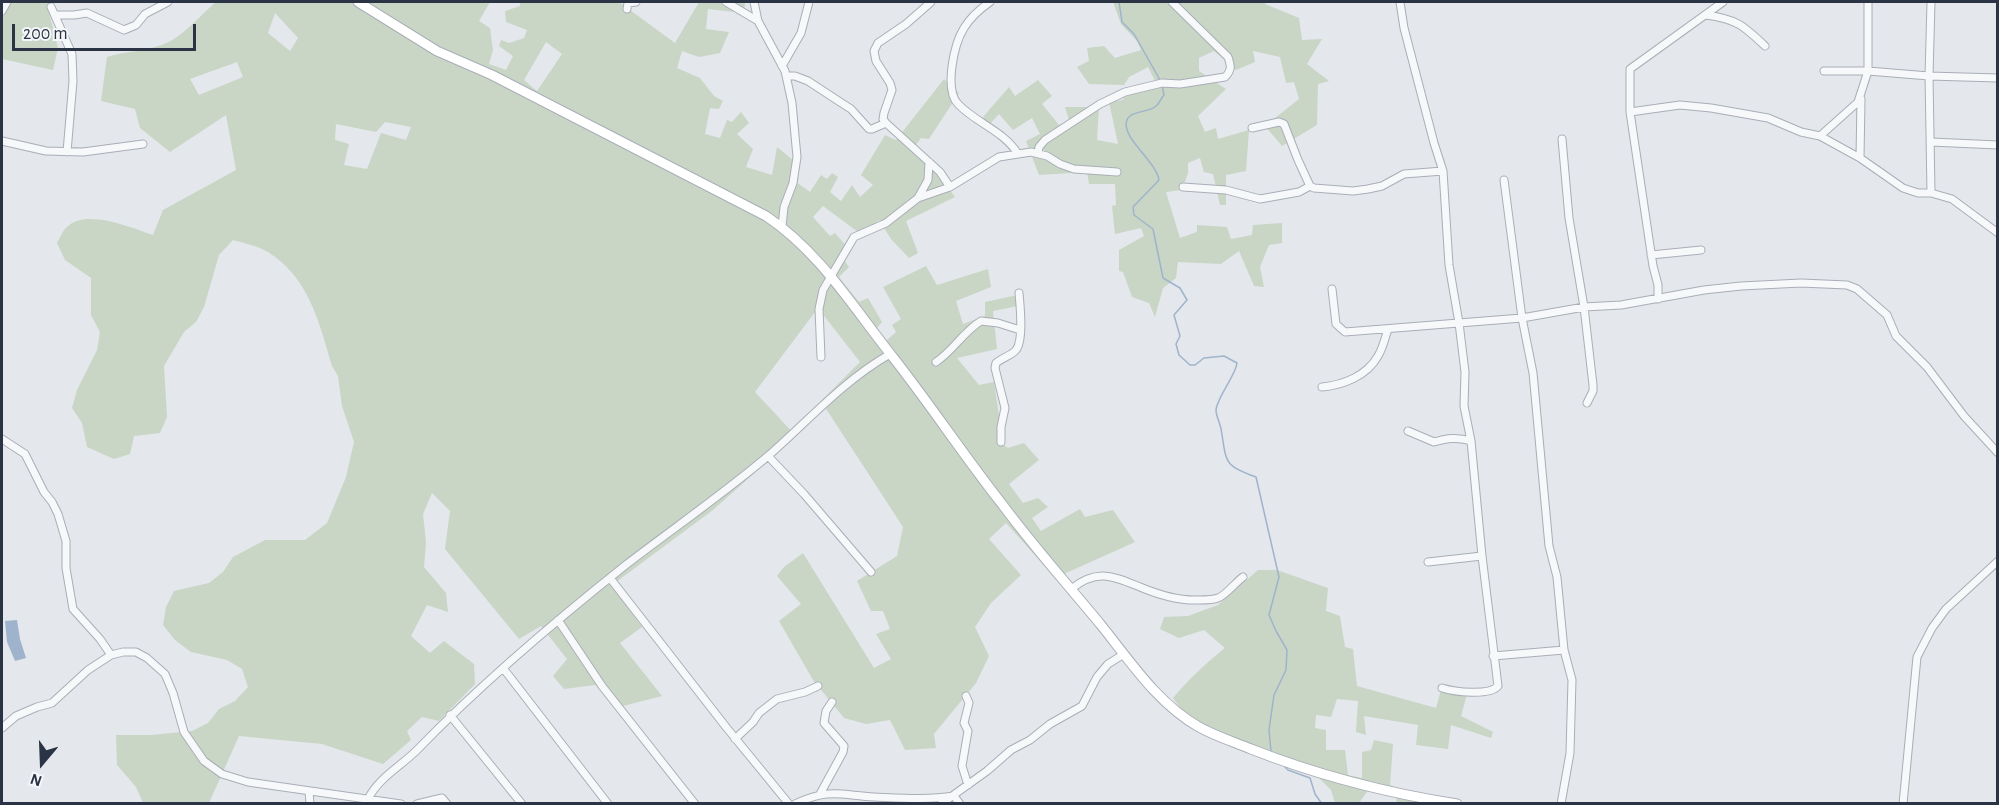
<!DOCTYPE html>
<html>
<head>
<meta charset="utf-8">
<style>
	body { margin:0 }
	#map { position:relative; width:1999px; height:805px; overflow:hidden; background:#e4e7ec; font-family:"Alegreya Sans",sans-serif }
	canvas { display:block }
	.frame { position:absolute; inset:0; border:3px solid #2b3445; pointer-events:none }
	.north { position:absolute; left:12px; top:733px; width:60px; height:60px; -webkit-text-stroke:4px #f4f6f9; paint-order:stroke; rotate:199deg; font-size:16px; font-weight:700; line-height:24px; text-align:center; color:#2b3445 }
	.north::after { content:''; display:block; margin:auto; width:21px; height:27px; background:#2b3445; clip-path:polygon(50% 0,100% 100%,50% 72%,0 100%) }
	.scale { position:absolute; left:12px; top:24px; width:184px; height:27px; box-sizing:border-box; border:3px solid #2b3445; border-top:0; padding-left:8px; font-size:18px; line-height:21px; white-space:nowrap; color:#2b3445; -webkit-text-stroke:4px #f4f6f9; paint-order:stroke }
</style>
</head>
<body>
<div id="map">
<canvas width="1999" height="805"></canvas>
<div class="frame"></div>
<div class="north">N</div>
<div class="scale">200 m</div>
</div>
<script>
const ctx = document.querySelector('canvas').getContext('2d');
ctx.lineJoin = 'round';
function fillPath(path, color) {
  ctx.fillStyle = color;
  ctx.fill(path, 'evenodd');
}
function strokePath(path, color, width, dash) {
  ctx.strokeStyle = color;
  ctx.lineWidth = width;
  ctx.lineCap = dash ? 'butt' : 'round';
  ctx.setLineDash(dash || []);
  ctx.stroke(path);
}
fillPath(new Path2D(`
	M2 2H52L49 12 58 48 53 70 2 59Z
	M216 2H490L479 21 490 28 493 50 489 64 506 70 513 56 499 46 501 40 509 43 524 38 527 30 506 22 505 11 520 6V2H619L675 43 699 2H745L744 13 708 9 706 29 729 32 720 53 699 57 682 51 677 68 700 78 714 96 723 101 719 109 710 108 705 134 720 138 727 120 732 122 741 112 749 123 737 134 753 149 746 167 772 175 777 147 798 164 792 179 810 192 821 175 827 179 832 173 838 177 830 192 841 201 852 185 860 197 873 185 861 175 885 135 896 140 944 79 959 93 929 139 921 138 916 145 955 197 906 221 918 253 909 258 891 239 879 220 862 235 823 206 813 217 830 236 835 233 849 249 841 255 849 267 839 277 859 302 868 298 882 322 876 329 887 340 896 332 892 325 901 319 883 287 926 266 937 285 988 269 991 287 956 301 963 324 985 316V302L1022 294 1023 305 993 311 997 349 957 358 979 385 994 382 999 416 998 441 1008 448 1024 443 1039 460 1009 484 1023 503 1038 498 1048 507 1032 518 1041 531 1080 509 1085 517 1113 510 1135 542 1055 578 1006 523 989 539 1021 575 991 603 975 627 989 656 976 683 934 734 936 748 905 750 890 720 866 724 844 718 813 680 779 621 801 604 777 576 784 567 803 553 874 668 891 659 876 634 890 629 883 611H871L857 581 897 556 903 527 821 401 860 362 818 308 755 392 796 436 713 510 612 585 642 627 620 643 662 696 623 706 595 685 564 689 553 676 567 659 541 626 519 639 445 549 450 511 432 493 423 514 426 542 424 567 446 593 448 612 427 605 411 636 430 653 444 641 474 664 475 684 439 721 422 717 407 731 411 740 383 764 322 744 239 736 209 803H143L136 787 117 765 116 735H151L192 731 208 723 219 709 235 701 248 687 242 669 227 660 191 652 175 640 163 625 166 607 174 591 209 583 223 572 233 557 265 540H305L327 523 346 477 354 442 342 406 338 376 332 366C319 322 309 278 268 252 258 246 244 243 233 240L219 255 204 307 196 322 184 332 164 366 167 417 160 433 134 436 130 454 114 459 87 447 82 423 72 408 77 390 97 350 100 332 91 315V278L65 260 57 243C60 238 63 230 67 227 86 208 132 228 153 235L163 210 236 170 226 115 170 152 140 128 135 109 101 101 107 57C129 50 153 52 174 39 186 32 204 12 216 2ZM275 13 298 38 290 51 268 33ZM546 42 562 54 537 91 524 80ZM237 62 243 77 199 95 190 79ZM385 122 411 127 406 140 381 133 367 169 344 165 349 144 335 140 336 124 376 132Z
	M1113 2H1265V4L1299 18 1302 40 1322 39 1307 64 1329 81 1318 84 1317 125 1282 146 1265 126 1299 99 1294 82 1286 83 1280 57 1253 51 1255 62 1236 70 1214 51 1199 58V71L1226 89 1198 116 1205 132 1216 128 1218 139 1249 130 1246 171 1226 175V205H1220L1213 174 1204 172 1200 158 1188 163V173L1182 190 1166 192 1180 238 1197 232V225L1227 227 1231 239 1252 235 1253 225 1282 223V243L1269 245 1260 267 1264 287 1254 286 1239 251 1221 264 1178 262 1176 278 1163 288 1155 317 1149 303 1132 297 1123 272 1119 271V250L1144 236 1141 228 1115 234 1112 206 1116 205 1115 184H1089L1087 172 1039 175 1026 141 1040 134 1032 118 1013 130 999 114 988 126 983 117 1009 87 1015 96 1038 80 1052 96 1042 104 1059 125 1069 120 1065 107H1099L1097 140 1118 144 1109 102 1123 100 1124 97 1157 85 1148 67 1129 77 1124 85 1089 84 1077 67 1089 61 1087 48 1104 46 1115 58 1141 50 1137 41 1121 24Z
	M1258 570H1277L1328 588 1326 611 1340 616 1345 647 1353 649 1357 686 1436 708 1441 690 1467 694 1461 716 1493 732 1491 738 1451 725 1448 749 1416 745 1418 725 1364 716 1366 735 1356 732 1358 701 1337 699 1331 717 1316 715 1315 728 1326 730V750H1345L1348 775 1362 778V752L1371 750 1374 740 1393 744 1390 785 1433 803H1396L1397 797 1369 789 1359 803H1335L1331 790 1317 776 1197 731 1173 698C1189 679 1206 663 1225 648L1204 630 1179 638 1160 629 1164 617 1188 616 1218 605Z`), '#c9d6c5');
fillPath(new Path2D(`
	M17 620 20 639 26 658 15 661 7 642 5 621Z`), '#9fb4cc');
strokePath(new Path2D(`
	M1119 2 1122 22 1134 34 1160 80
	M1162 85 1164 95C1161 98 1159 104 1156 106 1149 113 1131 110 1127 120 1120 137 1157 162 1159 180L1133 207 1134 215 1153 229 1163 278 1180 288 1187 300 1174 315 1180 336 1176 344 1179 355 1190 365H1195L1204 358 1224 356 1237 363C1236 375 1217 397 1216 410 1216 416 1220 423 1221 429 1227 462 1222 465 1256 477L1279 577 1269 615 1276 631 1287 650 1286 670 1274 695 1269 730 1271 751
	M1285 767 1288 770 1310 778 1315 794 1322 804`), '#9fb4cc', 1.5);
const street = new Path2D(`
	M726 2 758 21
	M754 2 758 21 785 71 792 103 797 157 793 183 784 207 782 227
	M990 2C980 9 970 18 964 28 954 44 944 89 958 104 976 123 1004 131 1018 154
	M1400 2 1404 28 1434 143 1443 171 1449 265 1459 323 1465 372 1464 406 1471 441 1482 556 1498 686C1490 696 1454 692 1442 688
	M1931 2 1929 76 1931 193 1952 199 1998 233
	M51 7 72 54 73 81 67 152
	M627 9 628 3 636 2
	M2 11 7 2
	M55 15H74L87 13 124 30 136 25 145 14 168 2
	M1706 15C1736 19 1743 25 1765 46
	M782 66 801 33 809 2
	M1824 71H1868V2
	M786 76H795L808 81 840 102 851 109 869 129H872L886 123 940 172 950 187
	M1630 112 1680 105 1711 108 1768 118 1801 132 1820 136 1860 158 1903 188 1918 193H1931
	M886 123 883 119 884 113 892 90 890 83 876 61 874 51 878 43 906 24 931 2
	M1252 128 1279 122 1284 124 1298 160 1310 186 1314 188 1353 191 1368 189 1382 186 1404 174 1443 171
	M1820 136 1858 102 1868 71 1929 76 1998 78
	M1562 139 1569 218 1584 307 1593 385V391L1587 403
	M2 141 46 151 83 152 143 144
	M1931 142 1998 145
	M1038 153 1039 147 1045 140 1100 104 1125 92 1162 83 1180 84 1225 77C1232 70 1231 66 1228 57L1172 2
	M1860 158 1861 99
	M1504 180 1522 318 1533 373 1549 546 1557 577 1564 650 1572 680 1570 753 1561 804
	M1183 187 1226 190 1260 199 1299 192 1310 186
	M918 198 950 187 999 157 1031 152 1047 156 1060 164 1074 169 1117 172
	M1651 255 1701 250
	M1332 289 1336 324 1345 332 1522 318 1584 307 1621 305 1704 290 1741 286 1801 283 1847 285 1857 289 1887 315 1896 336 1927 367 1964 416 1998 453
	M1658 299V285L1653 266 1630 112V69L1723 2
	M821 357 819 309 823 290 854 237 886 223 918 198 928 180 929 162
	M936 362C953 351 963 332 981 321L998 323 1020 330
	M1322 387C1343 385 1367 376 1378 356 1383 348 1385 338 1388 329
	M1408 431 1434 442C1448 438 1457 437 1471 441
	M2 439 25 454 44 492 52 502 58 514 66 541V568L73 609 100 639 111 655
	M1001 442V427L1005 408 995 368 996 363C1002 358 1012 355 1016 350 1024 340 1020 305 1019 293
	M768 456 804 494 871 572
	M1428 562 1482 556
	M610 578 726 727 789 804
	M1071 589C1097 568 1113 576 1140 587 1159 595 1179 601 1199 600 1205 600 1213 600 1218 598 1225 596 1236 582 1243 577
	M558 620 602 686 695 804
	M1493 656 1564 650
	M503 668 608 804
	M966 696 969 703 964 723 968 731 962 766 968 785
	M450 715 522 804
	M2 728 16 716 37 707 52 703 88 670 111 655 123 652H136L147 658 165 674 173 693 184 732 204 761 222 774 248 782 401 804
	M735 739 753 722 759 713 777 699 805 692 818 686
	M309 791 310 804
	M820 794 843 752 844 746 824 723 826 711 832 702
	M368 799C379 777 403 765 419 748 484 681 554 622 627 564 674 528 723 494 768 456 808 421 843 381 890 354
	M417 804 442 798 447 804
	M795 804C828 788 840 795 874 797 900 798 928 800 954 796L960 804
	M941 804 987 771 1011 750 1030 740 1050 724 1082 706 1097 677 1108 664 1124 654
	M1903 804 1917 657 1932 628 1946 609 1998 561`);
const secondary = new Path2D(`
	M358 2 437 51 492 75 766 216C819 251 853 307 892 356 930 404 964 456 1002 504 1033 546 1068 585 1101 625 1130 661 1158 704 1199 727 1215 736 1234 742 1251 749 1317 775 1387 793 1457 804`);
strokePath(street, '#a9aeb7', 9);
strokePath(secondary, '#a9aeb7', 11);
strokePath(street, '#f7f8fa', 7);
strokePath(secondary, '#fff', 9);
</script>
</body>
</html>
